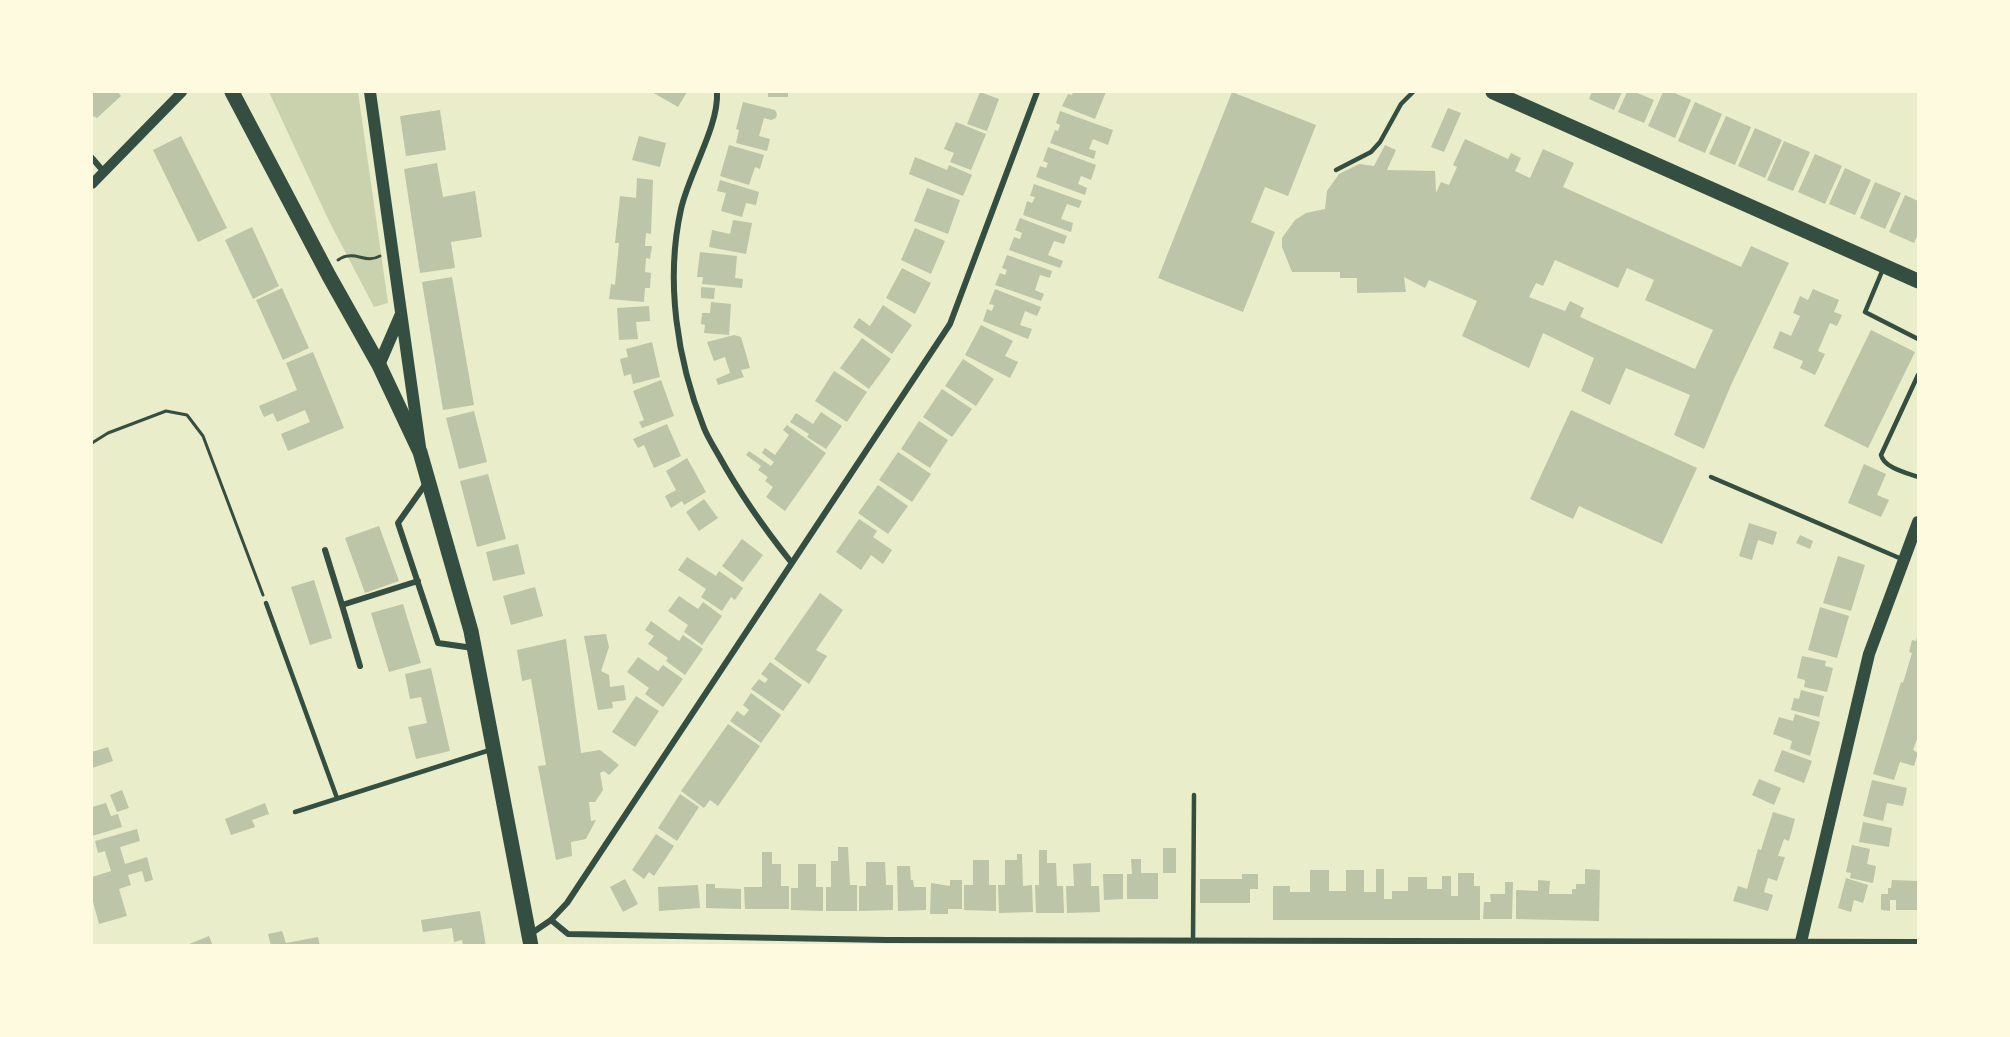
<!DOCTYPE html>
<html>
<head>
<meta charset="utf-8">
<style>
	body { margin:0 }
	#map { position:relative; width:2010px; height:1037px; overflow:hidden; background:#e9edc9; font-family:"PT Sans",sans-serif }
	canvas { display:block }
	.frame { position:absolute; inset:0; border:93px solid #fefae0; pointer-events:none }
</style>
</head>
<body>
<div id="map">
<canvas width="2010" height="1037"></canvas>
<div class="frame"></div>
</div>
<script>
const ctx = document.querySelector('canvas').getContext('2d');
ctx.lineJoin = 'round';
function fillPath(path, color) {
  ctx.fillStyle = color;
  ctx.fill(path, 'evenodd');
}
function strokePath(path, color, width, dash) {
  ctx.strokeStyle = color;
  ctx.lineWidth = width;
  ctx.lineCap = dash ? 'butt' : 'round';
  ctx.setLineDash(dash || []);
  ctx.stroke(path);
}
fillPath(new Path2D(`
	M269 92H358L388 303 374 307 329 221Z`), '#cad2ad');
fillPath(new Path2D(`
	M92 92H118L121 96 97 118 94 116 92 118Z
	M652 92H687L678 107Z
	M768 92H788V97H768Z
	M980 92 999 99 987 131 967 124Z
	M1073 92H1106L1095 119 1062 106 1068 94 1072 95Z
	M1232 92 1316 125 1288 196 1265 187 1251 222 1275 232 1243 312 1158 278Z
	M1592 92H1622L1614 110 1589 99Z
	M1627 92H1635L1654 100 1644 123 1618 112Z
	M1663 92H1672L1691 100 1675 138 1648 126Z
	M743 102 775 110 777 114 776 118 771 120 764 118 759 136 770 139 767 151 736 143 739 130 736 129Z
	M1695 102 1722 114 1705 153 1678 141Z
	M1448 108 1461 113 1444 152 1431 147Z
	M440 110 446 150 406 156 400 116Z
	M1060 111 1113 130 1108 145 1093 139 1089 149 1096 151 1094 159 1050 143 1055 130 1058 131 1060 125 1056 123Z
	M1726 116 1751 127 1735 165 1709 154Z
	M956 122 986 134 971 170 950 162 954 153 944 149Z
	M1755 128 1782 140 1765 178 1738 166Z
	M181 136 227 228 198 242 153 150Z
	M639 136 666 143 660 167 632 160Z
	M1465 139 1508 159 1511 153 1521 158 1515 171 1530 178 1543 149 1574 163 1563 187 1741 267 1751 246 1789 263 1731 385 1704 449 1674 435 1690 395 1626 368 1610 405 1581 391 1594 358 1543 333 1529 368 1462 336 1477 301 1429 280 1425 288 1404 277 1406 292 1357 293V278H1340V272H1292L1282 247V238L1295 220 1306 213 1325 209 1327 191 1339 174 1359 164 1374 166 1385 145 1396 150 1387 170 1435 171 1436 193 1441 182 1449 185 1457 167 1453 165ZM1555 260 1618 288 1627 268 1654 280 1645 300 1713 330 1695 369 1580 317 1584 308 1570 301 1565 311 1529 297 1536 283 1543 286Z
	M1784 141 1810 152 1793 191 1767 180Z
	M729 145 764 155 760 169 755 167 749 185 720 176Z
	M1048 147 1096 165 1091 180 1081 176 1078 184 1087 188 1085 195 1036 177 1040 166 1046 168 1048 163 1043 161Z
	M1815 154 1842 166 1825 204 1798 192Z
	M915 157 947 170 949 165 972 175 963 196 909 174Z
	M437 163 443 197 475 191 482 237 451 242 455 268 420 273 404 169Z
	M1845 168 1871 180 1855 215 1829 204Z
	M637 178 653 180 651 234 646 233 645 246H652L650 259 646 258 645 272 651 273 650 288H645L644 302 609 299 611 284 615 285 619 243H615L620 196 636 198Z
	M720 180 759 192 756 205 746 203 742 217 721 211 726 193 717 191Z
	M1875 182 1901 193 1885 229 1860 218Z
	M1034 184 1082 201 1079 208 1067 204 1061 219 1073 223 1071 232 1023 215 1027 201 1032 203 1035 197 1030 196Z
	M927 188 960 200 948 234 914 221Z
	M1905 195 1918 201V234L1914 243 1889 232Z
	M1020 218 1067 236 1064 244 1054 241 1048 255 1063 261 1060 268 1009 250 1014 237 1020 239 1022 233 1015 230Z
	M733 220 752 223 746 254 709 247 712 230 730 234Z
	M252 227 279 286 253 299 225 240Z
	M915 228 945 241 931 274 901 260Z
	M700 252 737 256 735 278 743 279 742 288 702 284 703 277H697Z
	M1007 255 1052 271 1050 278 1040 275 1035 290 1044 294 1041 301 995 285 1000 273 1005 275 1007 270 1002 268Z
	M902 268 931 283 915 314 886 298Z
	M452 277 474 405 443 410 422 282Z
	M701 287 715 288 714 299 701 298Z
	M282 288 309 348 283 360 256 300Z
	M995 289 1041 307 1037 316 1025 311 1020 325 1032 329 1028 339 983 321 987 309 992 311 994 305 989 304Z
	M1813 289 1839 300 1834 312 1842 315 1837 326 1830 323 1818 351 1825 354 1815 375 1800 368 1803 361 1773 348 1780 331 1791 336 1800 316 1793 313 1800 296 1808 300Z
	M711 302 731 304 729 335 704 333 705 325 701 324 702 313H710Z
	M883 305 912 325 892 354 853 327 859 318 870 326Z
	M649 306 650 321 636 322 638 339 619 340 617 308Z
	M981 325 1013 341 1005 356 1018 362 1010 378 965 355Z
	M1871 330 1915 352 1868 448 1824 426Z
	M734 335 741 337 750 368 741 370 744 377 718 385 716 379 730 373 725 357 714 361 707 342Z
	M862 338 891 359 869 389 840 368Z
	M652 342 660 377 633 384 631 374 624 376 620 359 628 357 626 349Z
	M313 352 344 428 288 451 281 434 310 422 305 410 277 422 273 413 264 417 259 406 297 390 286 363Z
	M963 359 994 379 976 406 945 386Z
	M834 371 867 392 847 422 815 401Z
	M661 380 674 416 642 428 639 422 644 420 633 391Z
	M942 389 972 409 952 437 923 417Z
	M1571 410 1697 468 1662 544 1579 506 1573 519 1530 499Z
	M474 411 487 462 459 469 446 418Z
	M821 412 842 426 826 449 807 437 809 434 790 422 796 413 813 424Z
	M919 421 948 440 930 468 901 449Z
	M667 424 681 456 654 468 644 445 638 448 633 439Z
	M787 425 826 453 785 511 766 497 773 487 765 481 768 477 758 470 761 466 746 455 749 451 771 466 774 462 762 453 765 448 775 455 789 435 783 430Z
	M898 452 931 474 912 502 879 480Z
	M687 458 706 492 684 505 682 501 671 508 665 496 676 490 666 471Z
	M1864 464 1886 474 1877 495 1889 500 1881 517 1848 503Z
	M488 474 506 539 477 547 460 481Z
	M878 485 908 506 888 534 858 513Z
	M704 499 718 518 699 531 686 512Z
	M859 519 877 531 873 537 892 550 883 564 871 555 861 570 836 552Z
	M1749 523 1777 532 1773 545 1758 540 1752 560 1739 556Z
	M379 526 399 581 365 593 345 538Z
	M1800 535 1813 541 1810 549 1796 543Z
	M742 539 763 555 743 582 722 566Z
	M518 544 525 574 493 581 486 552Z
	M1838 556 1865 565 1851 611 1823 603Z
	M687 557 716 576 719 571 743 588 735 600 731 597 722 611 701 597 706 589 678 570Z
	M314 580 332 638 310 645 291 587Z
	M535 587 543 616 511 625 503 596Z
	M820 593 843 610 816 650 827 656 809 684 774 659Z
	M679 596 698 609 703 602 722 616 702 645 684 632 688 625 668 611Z
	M403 604 421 663 389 672 371 613Z
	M1820 607 1849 616 1837 658 1808 650Z
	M651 621 679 641 683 635 703 649 685 675 666 661 668 658 648 644 654 636 645 630Z
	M606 634 609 647 601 671 609 675 610 687 624 685 626 700 612 702 613 708 598 710 584 636Z
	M1918 634V739H1917L1913 750 1918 753 1914 766 1900 762 1894 780 1873 774 1901 682 1903 683 1912 653 1909 652 1912 640 1916 641Z
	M566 639 581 753 600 750 619 765 609 775 604 771 600 773 603 790 595 802H589L591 821 596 820 586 839 571 842 572 856 556 860 538 766 546 765 531 679 522 681 517 650Z
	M1802 656 1826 661 1825 666 1833 668 1827 692 1804 687 1805 680 1797 678Z
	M638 657 658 671 663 665 683 679 663 707 645 694 649 688 627 672Z
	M770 662 802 685 783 711 751 689 759 679 765 683 768 679 761 674Z
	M431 668 450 751 416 759 408 727 427 723 421 697 410 699 405 674Z
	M1801 690 1824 696 1819 717 1791 710 1794 698 1799 699Z
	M751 693 781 715 761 743 730 721 737 711 744 716 749 710 743 705Z
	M636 696 659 711 635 747 612 732Z
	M1795 714 1820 722 1810 756 1790 749 1792 741 1773 734 1779 717 1793 721Z
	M728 724 760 746 718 806 710 800 704 808 681 791Z
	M108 747 113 761 92 768V752Z
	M1782 750 1812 761 1804 783 1774 771Z
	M1759 779 1781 788 1774 805 1752 795Z
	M1872 780 1907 788 1903 806 1887 803 1883 821 1863 816Z
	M122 790 129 808 117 812 110 795Z
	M680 794 699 807 677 841 658 828Z
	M106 803 111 816 118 814 122 827 92 836V807Z
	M265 803 269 814 252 820 255 827 231 835 225 819Z
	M1773 812 1795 819 1789 841 1784 839 1778 856 1785 857 1777 881 1768 878 1764 892 1773 895 1768 911 1733 901 1738 886 1747 889 1758 849 1761 850Z
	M1863 822 1892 828 1889 847 1859 842Z
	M137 829 140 841 120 847 125 864 147 857 153 880 145 882 142 871 128 875 131 885 119 889 127 916 99 924 92 898V877L111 871 105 851 98 853 95 841Z
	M656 834 674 846 654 876 649 872 644 879 632 870Z
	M1852 845 1870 849 1867 864 1876 866 1873 883 1850 878 1851 873 1846 872Z
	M838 847H848L850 885H857V911H826V887H831V861H838Z
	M1163 848H1176V873H1163Z
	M1039 850H1047V863H1056L1057 886H1063L1064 913H1036L1035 885H1039Z
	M762 852H772V864H781V886H789V909H745L744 887H762Z
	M1017 854H1022L1023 886 1032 885 1033 912 999 913 998 885H1005V860H1017Z
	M1131 859H1141V873H1158V899H1127V874H1132Z
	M973 860H989V885H996V911L964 910V885H973Z
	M866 862H885L886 885H893V910L859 911V886H866Z
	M1091 863V886H1099L1100 912 1067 913 1066 886H1074L1073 864Z
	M798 864H816V887H823V911L791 910V888H798Z
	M897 866H910L911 880H913L914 887H926V910L898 911Z
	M1376 869H1384V899H1392V891H1408V877H1427V889H1442V876H1451V896H1458V873H1474V886H1480V920H1273V886H1290V892H1310V870H1329V891H1346V870H1364V892H1376Z
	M1585 869 1600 870 1599 921 1516 919V890L1538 891V880L1550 881 1549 894H1572V889H1576V884H1585Z
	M1103 874H1123V899L1104 900Z
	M1242 874H1258V889H1250V903H1200V879H1242Z
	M1846 878 1868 885 1863 903 1854 900 1851 912 1838 908Z
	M625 879 638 904 623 912 610 887Z
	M950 880H962V909H948V914H930L931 883 950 886Z
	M1892 880 1918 881V910H1896V900H1890V911L1881 910V894H1888V888H1891Z
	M1505 882H1513L1512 919H1483L1484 902H1491L1490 894H1505Z
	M706 884H715V888L741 889V909L706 908Z
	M698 885 700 908 659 911 658 887Z
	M480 911 486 946H463L462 940 454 942 452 928 423 932 421 920Z
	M282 931 286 943 318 937 320 946H271L268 934Z
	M209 936 213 946H187V945Z`), '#bcc5a7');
strokePath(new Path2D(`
	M338 260C341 258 344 256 348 256 359 254 367 263 380 256
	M92 443 108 433 166 411 187 415 203 436 263 595`), '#344e41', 3);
strokePath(new Path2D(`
	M1336 170 1371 152 1380 142 1401 104 1413 92
	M1883 269 1865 312 1918 339
	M1918 375 1881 455C1884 468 1907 473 1918 477
	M1711 477 1904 560
	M266 603 337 798
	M295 812 490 750
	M1193 941 1194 795`), '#344e41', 4.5);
strokePath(new Path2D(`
	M717 92C719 126 689 173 681 209 665 281 677 360 704 428 708 438 714 447 719 456 740 494 764 528 791 562
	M92 158 104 172
	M427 482 398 523 438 643 473 648
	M325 550 342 605 418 581
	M342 605 360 666
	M551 920 568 934 886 940 1918 942
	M529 935 551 920 567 903 950 324 1037 92`), '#344e41', 6);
strokePath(new Path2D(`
	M92 184 182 92`), '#344e41', 10);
strokePath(new Path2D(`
	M370 92 420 447
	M379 365 401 314
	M1800 946 1869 654 1918 522`), '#344e41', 12);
strokePath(new Path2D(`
	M1493 92 1918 281`), '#344e41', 15);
strokePath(new Path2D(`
	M232 92 329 276 379 365 420 452 471 631 531 946`), '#344e41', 15);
</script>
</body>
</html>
